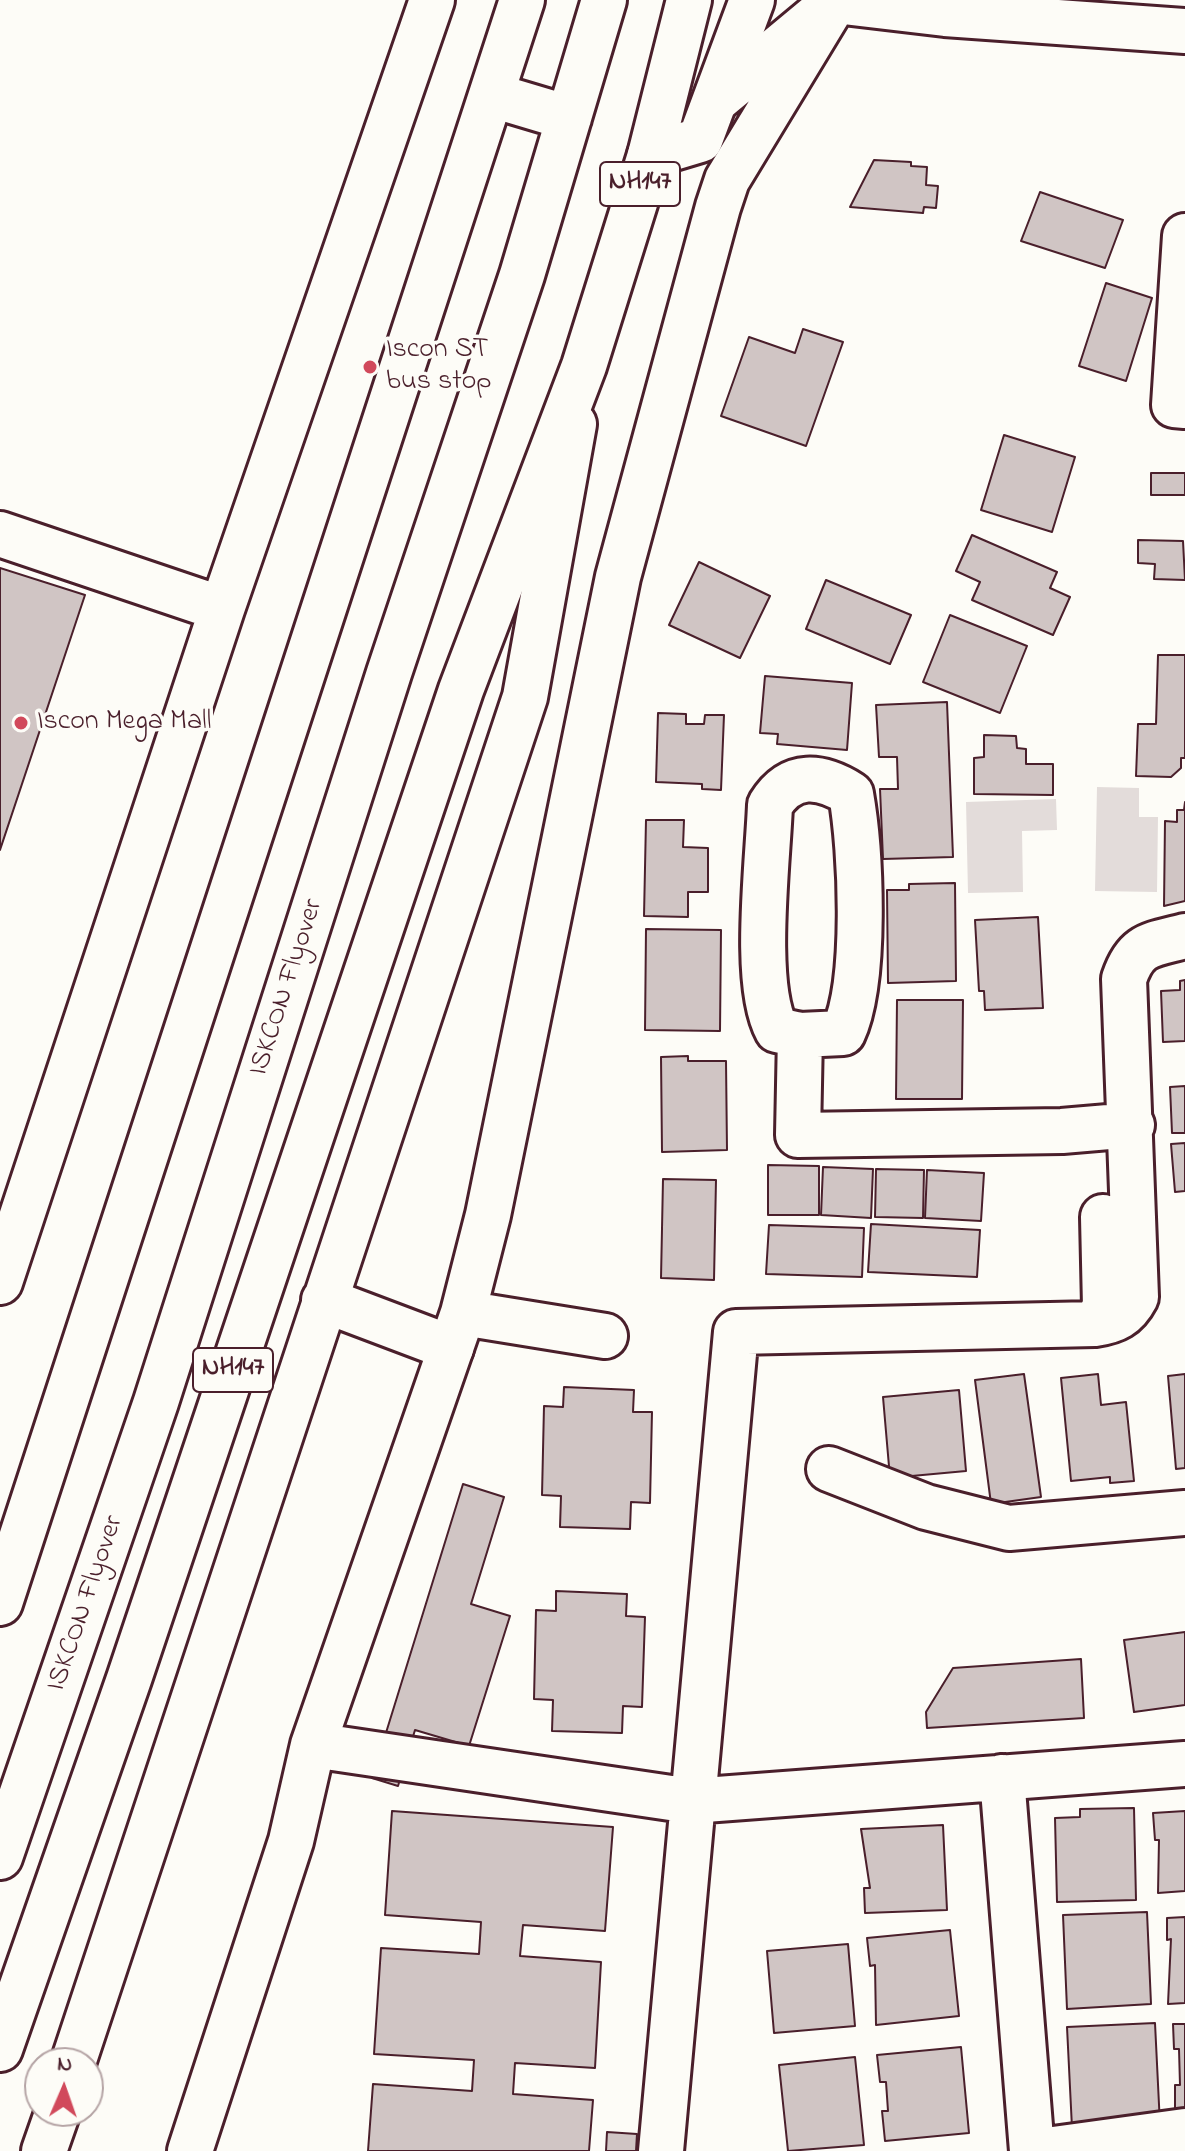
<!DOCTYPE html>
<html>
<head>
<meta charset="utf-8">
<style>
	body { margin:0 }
	#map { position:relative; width:1185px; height:2151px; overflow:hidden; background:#fdfcf7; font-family:"Indie Flower",sans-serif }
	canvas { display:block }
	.north { position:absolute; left:24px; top:2047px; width:80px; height:80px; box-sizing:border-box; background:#fdfcf7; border:2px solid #b5a4a5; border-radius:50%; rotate:2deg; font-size:22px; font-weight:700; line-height:32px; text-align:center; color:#4a1f2b }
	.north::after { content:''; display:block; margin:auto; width:28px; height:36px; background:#d1495b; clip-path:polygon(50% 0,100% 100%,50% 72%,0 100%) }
</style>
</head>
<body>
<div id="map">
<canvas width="1185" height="2151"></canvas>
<div class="north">N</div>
</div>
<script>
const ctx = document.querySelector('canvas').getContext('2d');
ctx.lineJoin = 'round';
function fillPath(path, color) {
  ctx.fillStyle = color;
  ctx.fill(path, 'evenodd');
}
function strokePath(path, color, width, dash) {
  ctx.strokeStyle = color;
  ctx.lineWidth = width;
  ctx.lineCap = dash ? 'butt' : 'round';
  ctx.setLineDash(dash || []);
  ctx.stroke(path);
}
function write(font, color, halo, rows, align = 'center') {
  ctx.font = font + ' "Indie Flower",sans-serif';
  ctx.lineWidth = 7;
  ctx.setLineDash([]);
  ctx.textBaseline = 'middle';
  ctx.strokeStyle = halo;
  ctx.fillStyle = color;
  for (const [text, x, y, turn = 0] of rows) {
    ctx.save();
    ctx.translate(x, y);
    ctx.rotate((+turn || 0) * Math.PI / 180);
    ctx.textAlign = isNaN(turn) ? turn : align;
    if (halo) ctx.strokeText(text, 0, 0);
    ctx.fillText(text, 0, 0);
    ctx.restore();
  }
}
fillPath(new Path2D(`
	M1097 787 1139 788V817H1158L1157 892 1095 891Z
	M1056 799 1057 830 1022 831 1023 892 968 893 966 802Z`), '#e3dcda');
const building = new Path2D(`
	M874 160 911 162V166L927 167 926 185 938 186 936 208 924 207 923 213 850 207Z
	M1040 192 1123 220 1105 268 1021 241Z
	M1106 283 1152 298 1126 381 1079 366Z
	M803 329 843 342 806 446 721 416 749 337 795 353Z
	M1004 435 1075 457 1052 532 981 510Z
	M1151 473H1185V495H1151Z
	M972 535 1057 572 1050 588 1070 597 1053 635 972 600 980 582 956 571Z
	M1138 540 1183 541 1185 580 1154 579 1155 564 1138 563Z
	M699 562 770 596 740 658 669 625Z
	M0 568 85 595 0 850Z
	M826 580 911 615 890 664 806 629Z
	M950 615 1027 646 1000 713 923 682Z
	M1158 655H1185V758H1181V768L1171 777 1136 776 1138 724H1156Z
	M765 676 852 683 847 750 777 744 778 734 760 733Z
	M947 702 953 857 883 859 880 789H898L897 757H879L876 705Z
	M658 713 686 714V724H704L705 715H724L721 790 702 789V784L656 782Z
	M984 735 1016 736 1017 748 1026 749V764H1053V795L974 794V758L984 757Z
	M1185 802V901L1164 906 1165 821 1177 822V810H1184Z
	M646 820H684L683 847 708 848V892H688V917L644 916Z
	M955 883 956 981 888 983 887 890H909V884Z
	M1038 917 1043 1008 985 1010 984 991H979L975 920Z
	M646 929 721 930 720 1031 645 1030Z
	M1185 980V1041L1163 1042 1161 991 1180 990V981Z
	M897 1000H963L962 1099H896Z
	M688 1056V1061H726L727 1150 662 1152 661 1057Z
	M1185 1086V1133H1172L1170 1087Z
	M1185 1143V1191L1175 1192 1171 1144Z
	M768 1165 819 1166V1215H768Z
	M823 1167 873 1169 871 1218 821 1215Z
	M876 1169 924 1170 923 1218 875 1217Z
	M927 1170 984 1173 981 1221 925 1218Z
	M663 1179 716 1180 714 1280 661 1278Z
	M871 1224 980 1230 977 1277 868 1272Z
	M769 1225 864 1228 862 1277 766 1274Z
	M1024 1374 1041 1497 991 1504 975 1380Z
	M1098 1374 1101 1405 1126 1402 1134 1481 1110 1483V1477L1071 1481 1061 1378Z
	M1185 1374V1468L1176 1469 1168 1376Z
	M564 1387 634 1390 633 1412H652L650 1503 631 1502 630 1529 560 1527 561 1496 542 1495 544 1406 563 1407Z
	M959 1390 966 1471 890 1478 883 1397Z
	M463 1484 504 1497 471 1604 510 1616 469 1746 415 1730 398 1786 372 1778Z
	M556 1591 627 1594 626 1616 645 1617 642 1707 623 1706 622 1733 552 1731 553 1700 534 1699 536 1610 556 1611Z
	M1185 1632V1705L1134 1712 1124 1640Z
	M1081 1659 1084 1718 927 1728 926 1712 953 1668Z
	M1134 1808 1136 1900 1057 1902 1055 1818 1080 1817V1809Z
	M392 1811 613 1827 605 1931 523 1925 520 1956 601 1962 595 2068 515 2063 513 2094 593 2100 589 2151H368L373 2084 472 2091 474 2060 374 2054 381 1948 479 1954 481 1922 385 1915Z
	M1185 1811V1891L1158 1893 1159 1840H1155L1153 1813Z
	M943 1825 947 1910 865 1913 864 1888H870L861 1829Z
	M1147 1912 1151 2004 1067 2009 1063 1915Z
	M1185 1917V2003L1168 2004 1171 1939 1167 1940V1918Z
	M950 1930 959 2016 876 2025 875 1965 870 1966 867 1938Z
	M848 1944 855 2026 774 2033 767 1951Z
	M1155 2023 1160 2125 1072 2128 1067 2027Z
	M1173 2024H1185V2111H1175V2085H1180L1179 2049H1174Z
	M961 2047 969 2133 885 2141 882 2111H888L886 2082H880L877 2055Z
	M855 2057 864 2145 788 2151 779 2065Z
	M607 2132 637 2134 636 2151H606Z`);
fillPath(building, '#d0c5c4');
strokePath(building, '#4a1f2b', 2);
const minor = new Path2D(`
	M716 100 835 1 945 14 1185 31
	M1185 236 1174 405 1185 406
	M0 534 222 609
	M800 1035 843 1033C867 982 861 851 851 794 821 775 791 771 770 805 768 860 752 985 777 1030L800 1035 798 1135 1062 1131 1132 1125
	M0 1282 222 609 432 0
	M463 1313 605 1336
	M1095 1324 1105 1307 1103 1217
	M829 1469 926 1507 1009 1528 1185 1513
	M313 1745 691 1801 1185 1764
	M1002 1777 1032 2151
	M190 2151 291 1841 313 1745 463 1313 488 1215 618 577 718 207 727 180 836 0
	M661 2151 736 1332 1095 1324C1115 1321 1126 1316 1136 1297L1124 979C1136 943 1151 945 1185 936
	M1039 2151 1185 2131`);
const major = new Path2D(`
	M650 155 700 140 752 0
	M324 1300 451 1348
	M0 1603 522 0
	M73 2063 525 697 574 424
	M44 2151 58 2111`);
const highway = new Path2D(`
	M492 95 569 118
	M0 1857 156 1402 389 673 522 275 604 0
	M0 2049 129 1679 461 690 584 366 650 155 689 0`);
strokePath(minor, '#4a1f2b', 50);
strokePath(major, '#4a1f2b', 50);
strokePath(highway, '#4a1f2b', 50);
strokePath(minor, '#fdfcf7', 44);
strokePath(major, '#fdfcf7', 44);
strokePath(highway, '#fdfcf7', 44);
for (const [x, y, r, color] of [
	[370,367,8,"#d1495b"],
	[21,723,8,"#d1495b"]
]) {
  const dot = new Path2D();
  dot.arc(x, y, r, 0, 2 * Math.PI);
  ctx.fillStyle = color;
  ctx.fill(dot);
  strokePath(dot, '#fdfcf7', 3);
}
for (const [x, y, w] of [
	[640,184,80],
	[233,1370,80]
]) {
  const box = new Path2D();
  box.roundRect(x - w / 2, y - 22, w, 44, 6);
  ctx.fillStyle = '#fdfcf7';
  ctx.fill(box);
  strokePath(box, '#4a1f2b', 2);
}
write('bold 26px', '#4a1f2b', null, [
	["NH147",640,184],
	["NH147",233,1370]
]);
write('28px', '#4a1f2b', '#fdfcf7', [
	["Iscon ST",386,351],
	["bus stop",386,383],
	["Iscon Mega Mall",37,723]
], 'left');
write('28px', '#4a1f2b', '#fdfcf7', [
	["ISKCON Flyover",288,988,-72],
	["ISKCON Flyover",87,1604,-71]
]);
</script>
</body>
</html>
